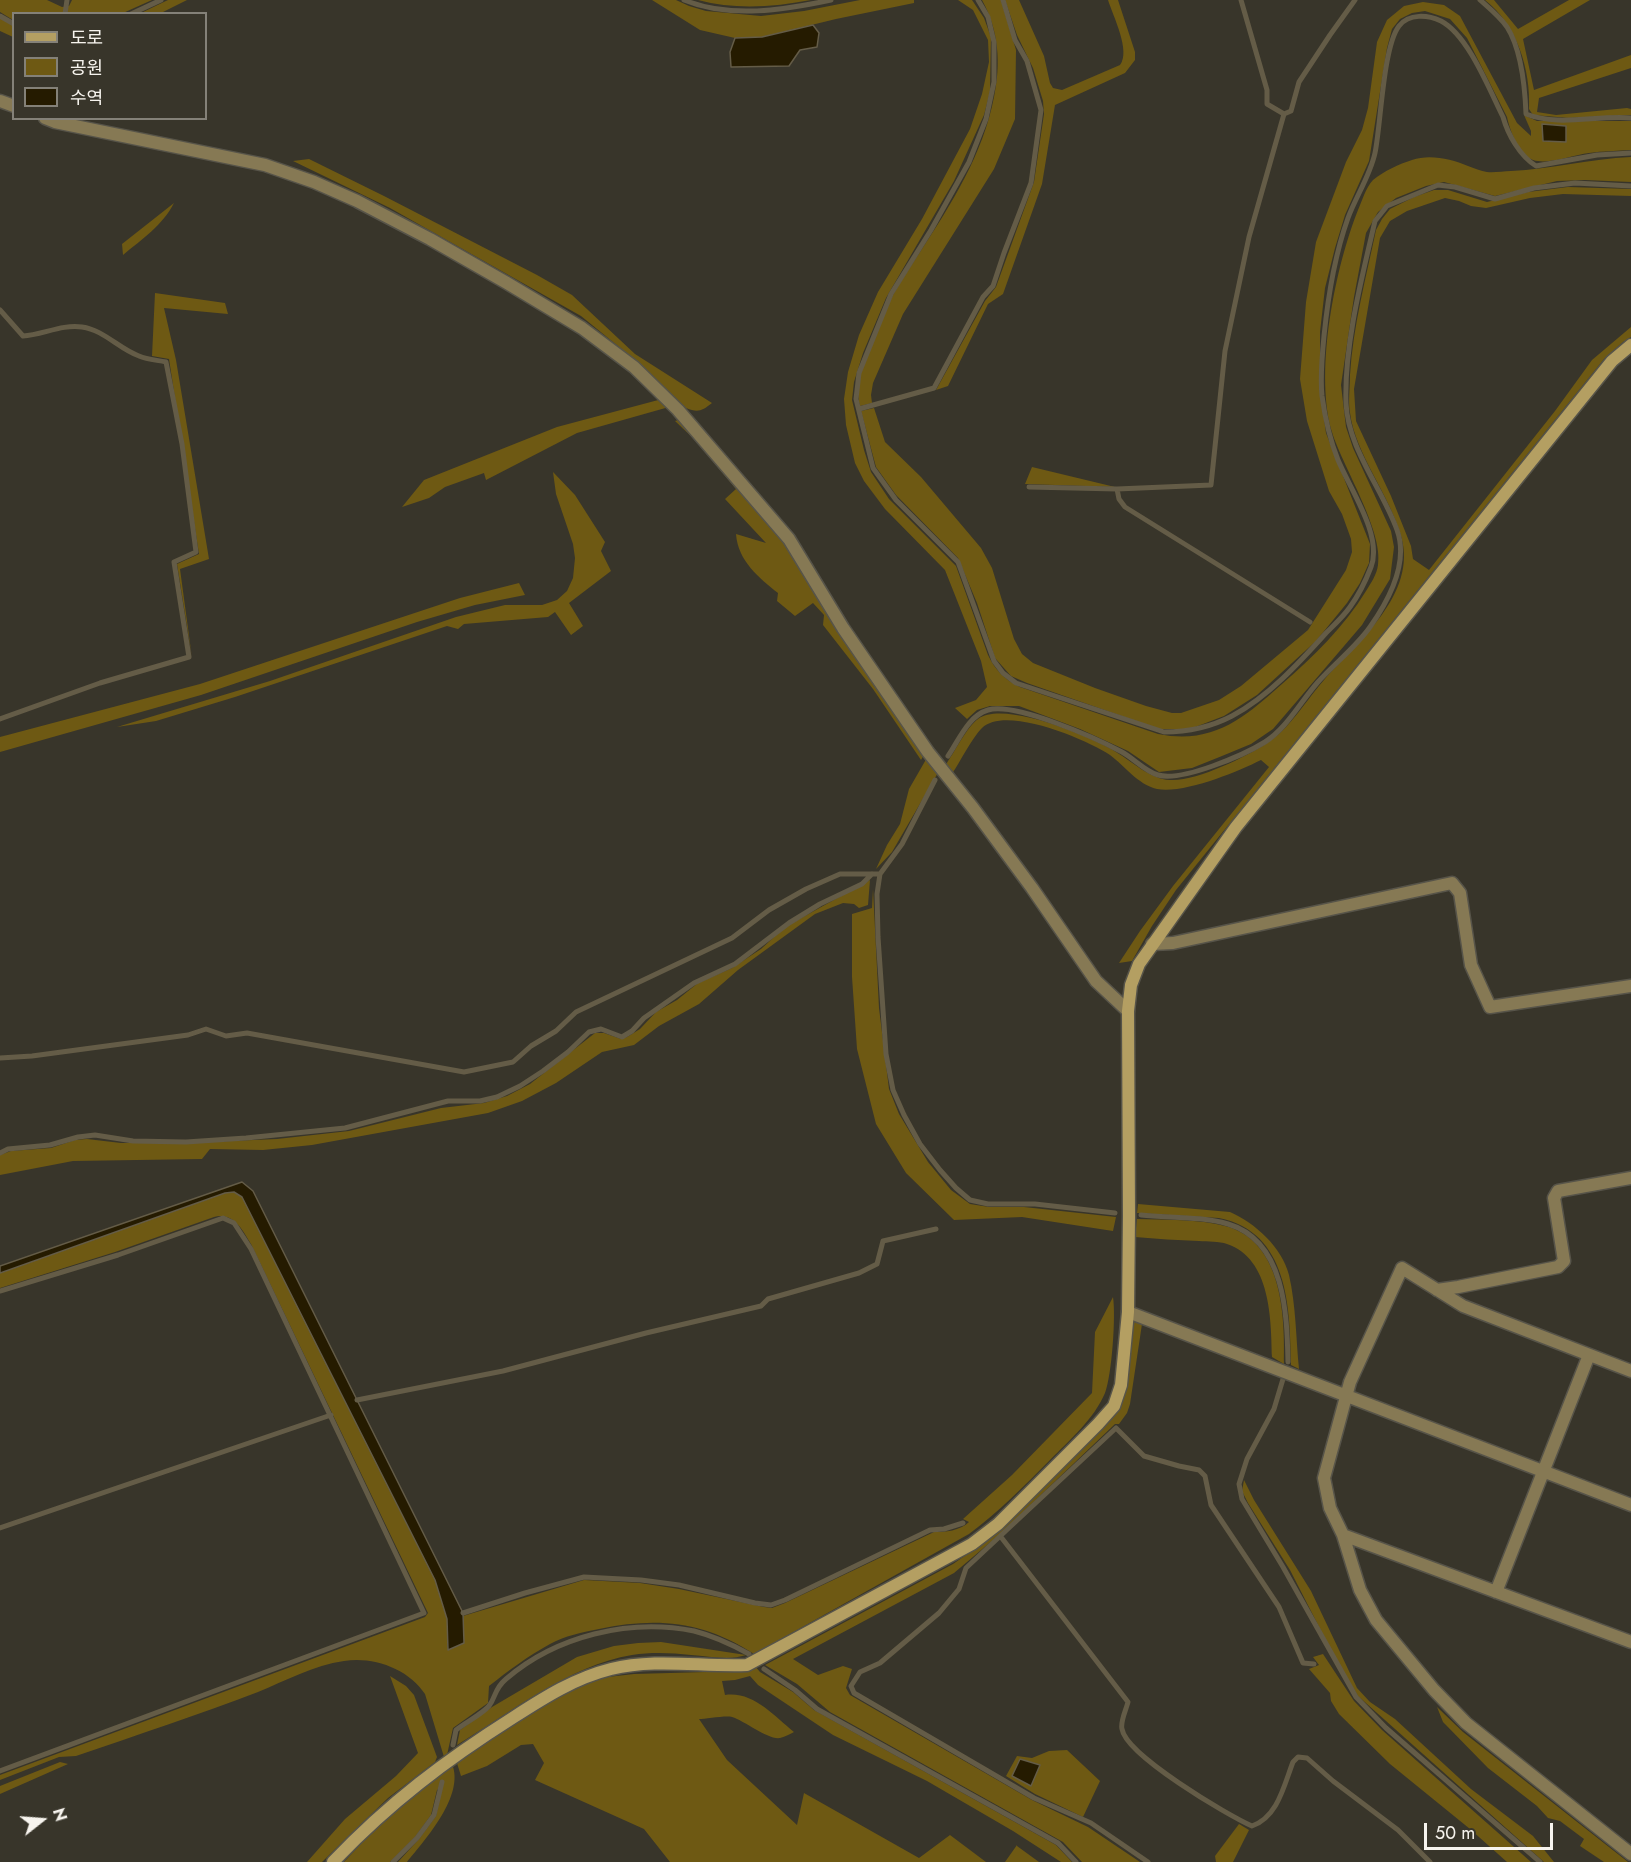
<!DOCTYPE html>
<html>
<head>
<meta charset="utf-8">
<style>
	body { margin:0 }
	#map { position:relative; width:1631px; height:1862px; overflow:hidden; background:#38352a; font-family:Jost,"Noto Sans KR",sans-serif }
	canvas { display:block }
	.legend { position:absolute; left:12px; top:12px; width:195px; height:108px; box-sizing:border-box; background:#38352a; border:2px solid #848178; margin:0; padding:8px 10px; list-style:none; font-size:18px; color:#f7f4ee }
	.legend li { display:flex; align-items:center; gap:12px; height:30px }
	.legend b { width:30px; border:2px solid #848178 }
	.north { position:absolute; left:12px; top:1790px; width:60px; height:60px; -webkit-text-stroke:4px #38352a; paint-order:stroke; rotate:73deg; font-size:16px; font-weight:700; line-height:24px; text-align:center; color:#f7f4ee }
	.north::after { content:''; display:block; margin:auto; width:21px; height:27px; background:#f7f4ee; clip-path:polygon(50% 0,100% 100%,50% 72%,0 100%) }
	.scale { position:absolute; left:1424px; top:1823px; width:129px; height:27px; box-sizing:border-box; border:3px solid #f7f4ee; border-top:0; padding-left:8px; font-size:18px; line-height:21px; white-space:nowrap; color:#f7f4ee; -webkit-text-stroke:4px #38352a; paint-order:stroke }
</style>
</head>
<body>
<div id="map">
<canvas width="1631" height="1862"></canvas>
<ul class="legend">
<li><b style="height:8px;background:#b49f62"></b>도로</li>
<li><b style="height:16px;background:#6e5913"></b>공원</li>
<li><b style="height:16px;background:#251b00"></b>수역</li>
</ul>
<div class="north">N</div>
<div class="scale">50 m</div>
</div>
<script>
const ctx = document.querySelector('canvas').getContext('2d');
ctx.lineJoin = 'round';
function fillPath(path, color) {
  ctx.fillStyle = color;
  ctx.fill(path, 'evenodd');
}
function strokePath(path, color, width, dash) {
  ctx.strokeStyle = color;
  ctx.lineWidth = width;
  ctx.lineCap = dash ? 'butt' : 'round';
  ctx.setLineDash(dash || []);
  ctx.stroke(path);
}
fillPath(new Path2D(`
	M0 0H47L62 7 69 6 72 0H152L123 13 14 14 13 20 0 12Z
	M168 0H187L161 13H141Z
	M652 0H676L689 6 706 11 761 16 804 11 860 0H914V3L836 19 762 37 735 38 700 30Z
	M698 0H811C774 7 735 10 698 0Z
	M958 0H972L984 18 991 37 990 92 984 115 954 181 886 298 863 353 854 382 852 400 864 450 871 472 889 499 956 566 988 655C996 671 1004 679 1020 687L1158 734C1213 745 1244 718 1282 684 1314 656 1344 627 1366 591 1371 583 1377 574 1378 565 1384 531 1341 464 1331 429 1315 368 1335 268 1358 210 1362 201 1366 187 1373 180 1384 171 1399 164 1412 160 1430 154 1451 159 1468 166 1474 168 1481 171 1487 172 1494 173 1503 171 1511 171 1551 169 1590 159 1631 157V182L1585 180 1557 181 1495 196 1444 182 1426 186 1396 198 1378 212 1366 233 1354 297 1341 385 1346 427 1353 448 1391 531 1394 547 1390 579 1362 625 1273 729 1251 744 1222 756 1192 768 1159 772 1128 751 1080 729 1019 706H990L977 710 967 719 955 708 976 700 987 687 981 661 945 570 885 509 864 481 855 463 846 425 844 399 848 372 859 335 878 292 922 219 970 129 982 94 989 62 988 40 973 10Z
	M982 0H1001L1016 50 1015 119 994 169 903 314 873 383 871 395 872 403 860 406C854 383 865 357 874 336 881 322 886 308 893 295 901 280 911 266 920 252 952 203 983 154 994 97 1001 64 999 30 982 0Z
	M1005 0H1019L1044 56 1050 83 1053 88 1062 90 1120 65C1131 51 1113 16 1108 0H1118L1135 52V60L1125 73 1055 105 1042 184 1003 294 988 304 948 386 936 390 985 301 996 287 1034 182 1044 114 1043 101 1033 68 1017 35Z
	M1485 0H1494L1518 29 1569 0H1590L1523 39 1534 90 1631 55V68L1539 98 1537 112 1556 115 1627 108 1631 109V115L1569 118 1533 115 1529 109C1531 70 1517 25 1485 0Z
	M1423 2 1444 5 1460 16 1517 123 1531 136V131L1524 115 1537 121H1631V150C1617 151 1603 151 1589 153 1573 155 1549 165 1533 160 1519 155 1510 131 1507 117L1467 38 1450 19 1425 11 1412 13 1400 19 1392 29 1387 48 1369 161 1345 215 1335 248 1325 288 1320 332V389L1326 433 1370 544 1369 563 1360 583 1347 603 1316 641 1257 695 1224 716 1190 729H1159L1027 683 1011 676 995 658 977 603 958 558 896 495 876 467 861 411 874 408 885 442 921 477 981 548 992 568 1014 639 1022 654 1033 663 1095 688 1146 706 1172 713H1181L1219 700 1241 686 1308 630 1346 570 1352 552 1351 539 1342 514 1329 491 1307 421 1300 379 1306 302 1316 242 1346 162 1362 130 1368 108 1377 42 1387 20 1404 6Z
	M0 17 13 25V37L0 31Z
	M309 159 384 196 537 275 572 295 635 354 712 403C702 411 698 413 686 408L640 364 581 316 390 208 293 161Z
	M1568 187 1631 189V196L1563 194 1530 198 1486 208 1471 206 1459 201 1445 198 1407 211 1390 221 1380 238 1354 389 1356 421 1391 496 1411 546 1413 559 1429 570 1555 411 1592 360 1631 327V337L1623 342 1604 359 1176 890 1152 926 1132 961 1119 963 1140 931 1173 886 1269 767 1261 760C1237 772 1184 794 1157 789 1137 784 1125 766 1110 755 1086 739 1005 705 982 728 972 738 960 762 952 774L945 766C954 753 966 728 978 719 1004 700 1090 736 1116 752 1133 762 1150 779 1170 780 1195 782 1246 757 1267 743 1289 730 1307 699 1324 680 1358 641 1418 594 1401 536 1390 496 1355 453 1350 413 1348 401 1350 388 1350 375 1353 326 1366 278 1376 230L1382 219 1390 209 1414 197 1434 190H1448L1487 202 1528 192Z
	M174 203C163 225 141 240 123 255L122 244Z
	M155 293 225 303 228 314 164 308 176 360 209 559 180 569 192 658 177 564 199 554 169 359 152 356Z
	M662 399 669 407 577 433 486 480 484 473 445 487 429 498 402 507 424 480 557 427Z
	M681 419 787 545 925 753 921 760 873 689 823 625 824 615 813 603 795 616 777 601 778 593C759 578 738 561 736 534L766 543 725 499 736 489 695 440 675 421Z
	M1032 467 1115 487 1025 484Z
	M553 472 575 495 605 542 601 551 611 571 569 603 583 626 571 635 555 612 548 617 464 624 458 629 447 626 235 697 156 721 117 727 270 681 456 617 505 605H542L557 600 567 591 573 578 575 558 573 544 556 494Z
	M519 583 525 595 475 605 417 622 201 695 0 752V737L200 684 460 598Z
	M928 756 939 771 892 852 876 869 887 845 900 824 909 789Z
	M870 880 868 905 859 908 854 904 843 903 815 914 738 970 699 1004 659 1026 634 1045 602 1052 556 1083 522 1101 488 1113 312 1145 263 1150 210 1149 202 1159 73 1161 0 1175V1155L11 1151 51 1148 75 1140 87 1139 121 1143H183L277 1139 349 1131 441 1108 484 1103 507 1096 530 1084 595 1033H604L621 1039 627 1037 640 1029 656 1012 677 1000 698 983 732 968 761 949 785 927Z
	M873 889 879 1008 889 1089 899 1114 928 1162 951 1190 970 1204 989 1207H1024L1116 1217 1113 1231 1022 1217 954 1220 906 1173 876 1124 857 1049 852 977V914L872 908Z
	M234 1192 242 1197 248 1206 435 1580 447 1619 448 1650 464 1643 463 1616 584 1580 640 1583 679 1589 764 1607 772 1608 785 1603 934 1532C945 1532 960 1531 969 1522L963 1519 1012 1475 1092 1393 1095 1332 1113 1297C1116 1316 1112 1375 1105 1393 1094 1419 1070 1440 1050 1460 1024 1486 999 1512 969 1534L754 1654C703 1621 657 1617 599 1629 583 1632 564 1636 550 1644 528 1656 508 1671 489 1686L488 1703 453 1728 447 1755 444 1757 425 1694C409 1669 373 1656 344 1661 314 1665 285 1681 258 1692 198 1715 137 1735 76 1756L59 1757 0 1780V1775L425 1617 428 1613 251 1244C242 1229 233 1212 214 1217L115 1252 0 1288V1273L225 1193Z
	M1138 1204 1230 1212C1255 1223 1282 1247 1289 1275 1296 1305 1296 1339 1299 1369L1291 1365C1290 1308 1289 1232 1219 1218L1137 1213Z
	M1137 1219C1164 1220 1199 1219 1225 1226 1283 1241 1285 1316 1284 1364L1272 1357C1271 1319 1271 1259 1227 1244 1219 1241 1208 1242 1199 1241 1178 1240 1156 1239 1135 1237Z
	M1130 1321 1142 1324 1130 1404 1127 1413 1119 1424H1115L999 1535 954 1573 793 1659 818 1675 843 1666 852 1669 846 1688 850 1695 1032 1800 1088 1827 1140 1862H1082L1063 1842 830 1712 797 1684 765 1665 953 1564 979 1546 1112 1416Z
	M1244 1480 1254 1500 1311 1591 1357 1688 1370 1702 1395 1719 1471 1789 1533 1836 1554 1862H1544L1358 1696 1335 1658 1290 1570 1248 1503 1242 1491Z
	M661 1642 746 1655C729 1661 709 1656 691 1655 672 1653 652 1652 632 1655 570 1665 510 1713 457 1745L460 1730 492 1707 577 1657 614 1646 638 1643Z
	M1323 1654 1354 1701 1382 1730 1531 1862H1507L1470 1829 1390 1764 1339 1714 1331 1701 1330 1693 1309 1669 1319 1665 1313 1657Z
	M754 1665 760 1672 793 1692 814 1710 1056 1845 1072 1862H1061L1013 1831 927 1781 833 1735 758 1685 750 1676 735 1680 722 1681 725 1695C753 1691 773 1715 794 1732 790 1734 784 1737 780 1738 768 1740 745 1721 732 1717 727 1715 705 1719 699 1719L727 1760 797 1825 804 1793 919 1858 950 1835 986 1862H670L644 1829 535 1780 544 1763 533 1744 521 1745 487 1766 461 1776 456 1760 498 1731 590 1679 634 1674 742 1671Z
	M390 1676 406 1686 414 1695 437 1757 435 1762 388 1798 322 1862H307L345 1819 396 1776 418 1753Z
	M1437 1707 1463 1732 1628 1862H1604L1580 1846 1584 1839 1560 1821 1548 1818 1537 1806 1488 1768 1443 1722Z
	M1067 1750 1100 1781 1083 1817 1035 1794 1006 1776 1017 1756 1032 1758 1049 1751Z
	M60 1762 68 1764 0 1794V1786Z
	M452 1764C465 1795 426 1839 407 1862H398L419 1839 436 1816 442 1787 437 1790 431 1815 415 1837 390 1862H344L385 1818Z
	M1239 1824 1249 1830 1233 1862H1216L1215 1856Z
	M1017 1845V1846L1039 1862H1005Z`), '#6e5913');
const water = new Path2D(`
	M813 25 819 33 817 47 800 50 789 66 731 67 730 52 735 38 762 37Z
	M1542 124 1566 126V142L1543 141Z
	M242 1182 253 1191 463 1613 464 1643 448 1650 447 1619 435 1580 242 1197 234 1192 225 1193 0 1273V1266Z
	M1020 1759 1040 1765 1031 1786 1012 1776Z`);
fillPath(water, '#251b00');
strokePath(water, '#645c47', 1.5);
strokePath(new Path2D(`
	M684 0C730 19 784 10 831 0
	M978 0 988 17 994 42V82L986 119 969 162 931 230 891 294 859 373 856 399 873 468 896 500 958 562 994 661 1003 673 1016 683 1164 732C1187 732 1211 727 1232 716 1268 697 1299 663 1326 633 1334 625 1343 617 1350 607 1358 596 1366 580 1371 567 1383 536 1350 489 1338 460 1330 440 1325 418 1322 396 1320 377 1322 356 1324 336 1328 296 1334 257 1348 218 1356 196 1370 176 1375 153 1381 124 1383 47 1399 26 1409 13 1428 15 1441 21 1468 35 1489 89 1503 117 1508 135 1520 156 1536 166L1597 155 1631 153
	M1241 0 1267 90V104L1284 114 1291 111 1299 82 1330 35 1355 0
	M1480 0C1489 8 1499 16 1507 27 1521 49 1525 88 1526 114 1559 127 1596 115 1631 118
	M65 14 67 0
	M131 14 161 0
	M0 16 14 24
	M0 310 23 336C42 335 62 324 82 327 104 330 119 349 139 356 148 360 158 360 166 362L182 444 196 552 174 562 189 657 100 683 0 719
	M859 409 934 388 983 297 993 286 1004 253 1031 183 1041 110 1027 61 1015 40 1003 0
	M1029 487 1117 489 1211 485 1225 351 1249 237 1284 114
	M1117 489 1119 499 1125 507 1310 622
	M948 756C959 740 968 716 988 710 1015 702 1096 738 1122 752 1133 758 1146 772 1158 775 1182 782 1244 755 1265 742 1287 728 1301 701 1318 682 1335 663 1356 647 1370 627 1389 600 1409 563 1397 530 1382 488 1348 449 1346 403 1344 345 1362 277 1375 221L1387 206 1438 185 1455 187 1495 199 1534 188 1575 183 1631 186
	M935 780 902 844 880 874 877 894 878 937 886 1054 893 1090 904 1115 920 1144 940 1170 956 1188 970 1200 988 1204H1035L1115 1213
	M0 1058 32 1056 188 1035 206 1029 226 1036 247 1033 464 1072 513 1062 531 1046 556 1031 576 1012 732 938 769 910 806 889 840 874H880
	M0 1153 8 1149 50 1145 78 1137 95 1135 133 1141 186 1142 246 1138 345 1128 448 1101H480L497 1097 520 1086 543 1071 568 1052 589 1032 601 1029 622 1037 632 1031 644 1018 694 983 735 964 789 923 820 904 862 884 872 874
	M1141 1215C1169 1218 1201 1216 1228 1224 1285 1241 1287 1314 1288 1362
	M0 1291 118 1255 223 1218 234 1223 251 1249 424 1613 0 1771
	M1283 1379 1274 1409 1247 1459 1239 1484 1242 1499 1283 1567 1356 1697 1386 1728 1540 1862
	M357 1400 503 1371 646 1333 761 1306 768 1299 859 1273 877 1264 883 1241 936 1229
	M0 1528 331 1415
	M1001 1537 1128 1702C1126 1710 1120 1722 1122 1729 1126 1755 1227 1815 1252 1826 1278 1817 1284 1785 1293 1762L1298 1757 1307 1758 1333 1781 1398 1830 1430 1862
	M463 1613 525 1593 584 1577 641 1580 679 1585 755 1603 771 1605 785 1600 930 1530 944 1529 963 1523
	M764 1669 795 1690 817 1709 1058 1843 1076 1862
	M453 1745 456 1730C466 1722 481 1715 489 1706 496 1697 494 1689 506 1679 556 1636 629 1618 694 1631 714 1636 731 1644 749 1654
	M393 1862 417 1838 434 1815 442 1782
	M1148 1862 1091 1823 1034 1798 854 1693 851 1686 860 1672 880 1663 939 1613 959 1589 966 1568 1116 1428 1144 1456 1179 1466 1199 1470 1205 1476 1211 1505 1279 1607 1303 1663 1314 1664`), '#645c47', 5);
const street = new Path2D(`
	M0 101 14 106
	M45 118 55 122 265 165 314 182 357 201 430 239 507 283 582 328 634 367 678 410 789 539 843 628 928 752 973 808 1032 888 1096 981 1128 1011
	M1152 944 1173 943 1452 883 1460 893 1471 965 1490 1007 1631 986
	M1437 1290 1458 1287 1558 1267 1564 1261 1554 1198 1558 1191 1631 1178
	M1128 1312 1631 1505
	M1631 1371 1463 1306 1402 1268 1350 1382 1324 1478 1330 1508 1343 1535 1360 1590 1376 1620 1434 1690 1466 1723 1631 1854
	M1343 1535 1631 1642
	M1496 1592 1589 1355`);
const secondary = new Path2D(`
	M333 1862C389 1803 446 1760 514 1717 545 1697 575 1678 611 1669 656 1658 701 1667 747 1665L972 1544 998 1524 1098 1424 1114 1406 1121 1385 1128 1312 1129 1216 1128 1011 1131 985 1139 964 1236 827 1612 361 1631 345`);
strokePath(street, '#575449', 15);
strokePath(secondary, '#575449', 15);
strokePath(street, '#867954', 12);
strokePath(secondary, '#b49f62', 12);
</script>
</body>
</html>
